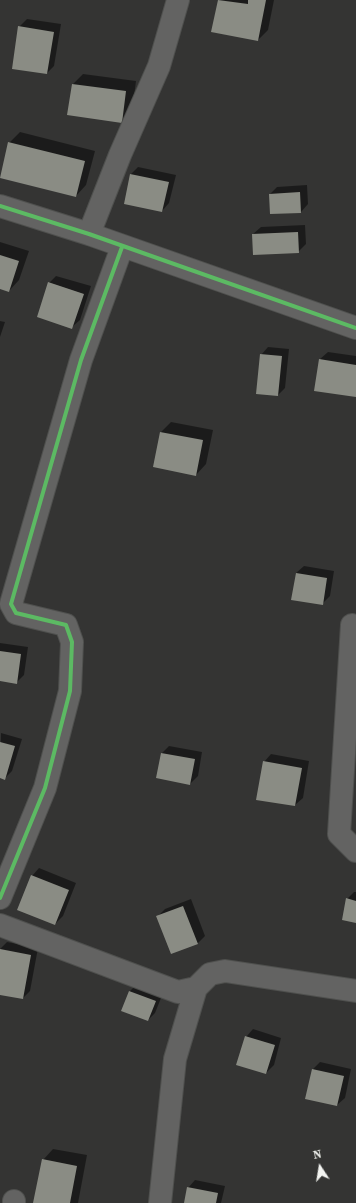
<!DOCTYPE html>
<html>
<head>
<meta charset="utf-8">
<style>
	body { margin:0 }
	#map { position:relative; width:356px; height:1203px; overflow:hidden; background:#343433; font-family:"Source Serif 4",serif }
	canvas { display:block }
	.north { position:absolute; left:300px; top:1147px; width:40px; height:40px; -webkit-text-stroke:3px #343532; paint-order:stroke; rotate:348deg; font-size:11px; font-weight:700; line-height:16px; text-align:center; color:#f3f4f1 }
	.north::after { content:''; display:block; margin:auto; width:14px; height:18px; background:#f3f4f1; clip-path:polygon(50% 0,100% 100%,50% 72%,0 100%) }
</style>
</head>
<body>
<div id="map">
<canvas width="356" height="1203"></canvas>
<div class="north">N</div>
</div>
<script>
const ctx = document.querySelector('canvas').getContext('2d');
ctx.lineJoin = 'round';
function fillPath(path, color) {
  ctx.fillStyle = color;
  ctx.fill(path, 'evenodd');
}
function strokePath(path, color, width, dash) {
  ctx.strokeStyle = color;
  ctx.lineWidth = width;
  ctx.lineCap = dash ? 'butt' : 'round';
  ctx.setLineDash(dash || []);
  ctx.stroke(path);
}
fillPath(new Path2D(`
	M219 0H274L268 30 258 40 213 32Z
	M27 19 61 24 54 66 47 73 19 27Z
	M83 74 136 81 132 112 122 122 69 114 73 84Z
	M20 132 95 151 86 185 76 196 9 143Z
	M138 167 176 175 169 203 162 211 125 203 131 174Z
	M307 185 308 204 301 212 271 213 270 194 277 187Z
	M305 225 306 244 298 252 253 234 261 227Z
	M0 242 29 251 19 280 9 291 0 288Z
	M56 276 91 286 80 320 72 327 49 283Z
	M0 321 5 322 0 337Z
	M268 347 289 349 285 388 278 395 261 355Z
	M328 352 356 356V396L320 359Z
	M171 422 213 430 206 464 196 475 161 432Z
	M304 566 334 571 330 596 322 604 296 573Z
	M0 643 28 647 24 675 16 683 0 680Z
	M1 733 22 739 12 771 5 778 0 777Z
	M169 746 202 752 198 776 190 784 157 777 162 753Z
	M271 754 309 761 303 798 295 805 257 799 264 762Z
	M39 868 76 883 63 916 55 924 32 876Z
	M354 892H356V922L347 899Z
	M191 899 205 936 198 943 172 953 158 916 165 909Z
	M7 942 38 948 30 991 23 998 0 994V949Z
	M137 984 163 993 155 1013 148 1020 122 1011 130 991Z
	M253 1029 281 1038 274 1065 266 1073 246 1037Z
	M320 1062 351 1069 345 1098 337 1105 313 1069Z
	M53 1149 87 1155 78 1203H34L43 1160Z
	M195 1180 225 1186 221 1203H185L188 1188Z`), '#0007');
fillPath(new Path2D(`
	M218 0 248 4V0H266L258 41 211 32Z
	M18 26 54 32 47 74 12 69Z
	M72 84 126 91 122 123 67 115Z
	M8 142 85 161 76 197 0 178Z
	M130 174 169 182 162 212 124 204Z
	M300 192 301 213 270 214 269 194Z
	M298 232 299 253 253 255 252 234Z
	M0 255 19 261 9 292 0 289Z
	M48 282 84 294 72 329 37 317Z
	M260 354 282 356 278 396 256 394Z
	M319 359 356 365V397L314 391Z
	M160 432 203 440 196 476 153 467Z
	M296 573 327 578 323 605 291 600Z
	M0 651 21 654 17 684 0 681Z
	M0 742 15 746 5 780 0 778Z
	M161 753 195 759 190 785 156 778Z
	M263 761 302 768 295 806 256 800Z
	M31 875 69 890 55 925 17 910Z
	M346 898 356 901V923L342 920Z
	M183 906 198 944 171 954 156 916Z
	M0 949 31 955 23 999 0 995Z
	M129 991 156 1001 148 1021 121 1011Z
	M245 1036 275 1045 266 1074 236 1065Z
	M312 1069 344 1076 337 1106 305 1099Z
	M42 1159 77 1166 70 1203H33Z
	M187 1187 218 1193 216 1203H184Z`), '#8a8c84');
const minor = new Path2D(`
	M0 206 89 234 356 328
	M89 234 120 155 159 66 178 0
	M352 625 339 834 356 851
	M0 898 45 788 70 691 72 642 66 625 16 613 11 604 81 360 122 247
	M0 925 178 992 196 988 210 974 225 971 356 991
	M14 1203V1201
	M160 1203 175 1059 196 988`);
strokePath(minor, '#4f504e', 24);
strokePath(minor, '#636362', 22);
strokePath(new Path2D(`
	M0 206 89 234 356 328
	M0 898 45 788 70 691 72 642 66 625 16 613 11 604 81 360 122 247`), '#5cba63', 4);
</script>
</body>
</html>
